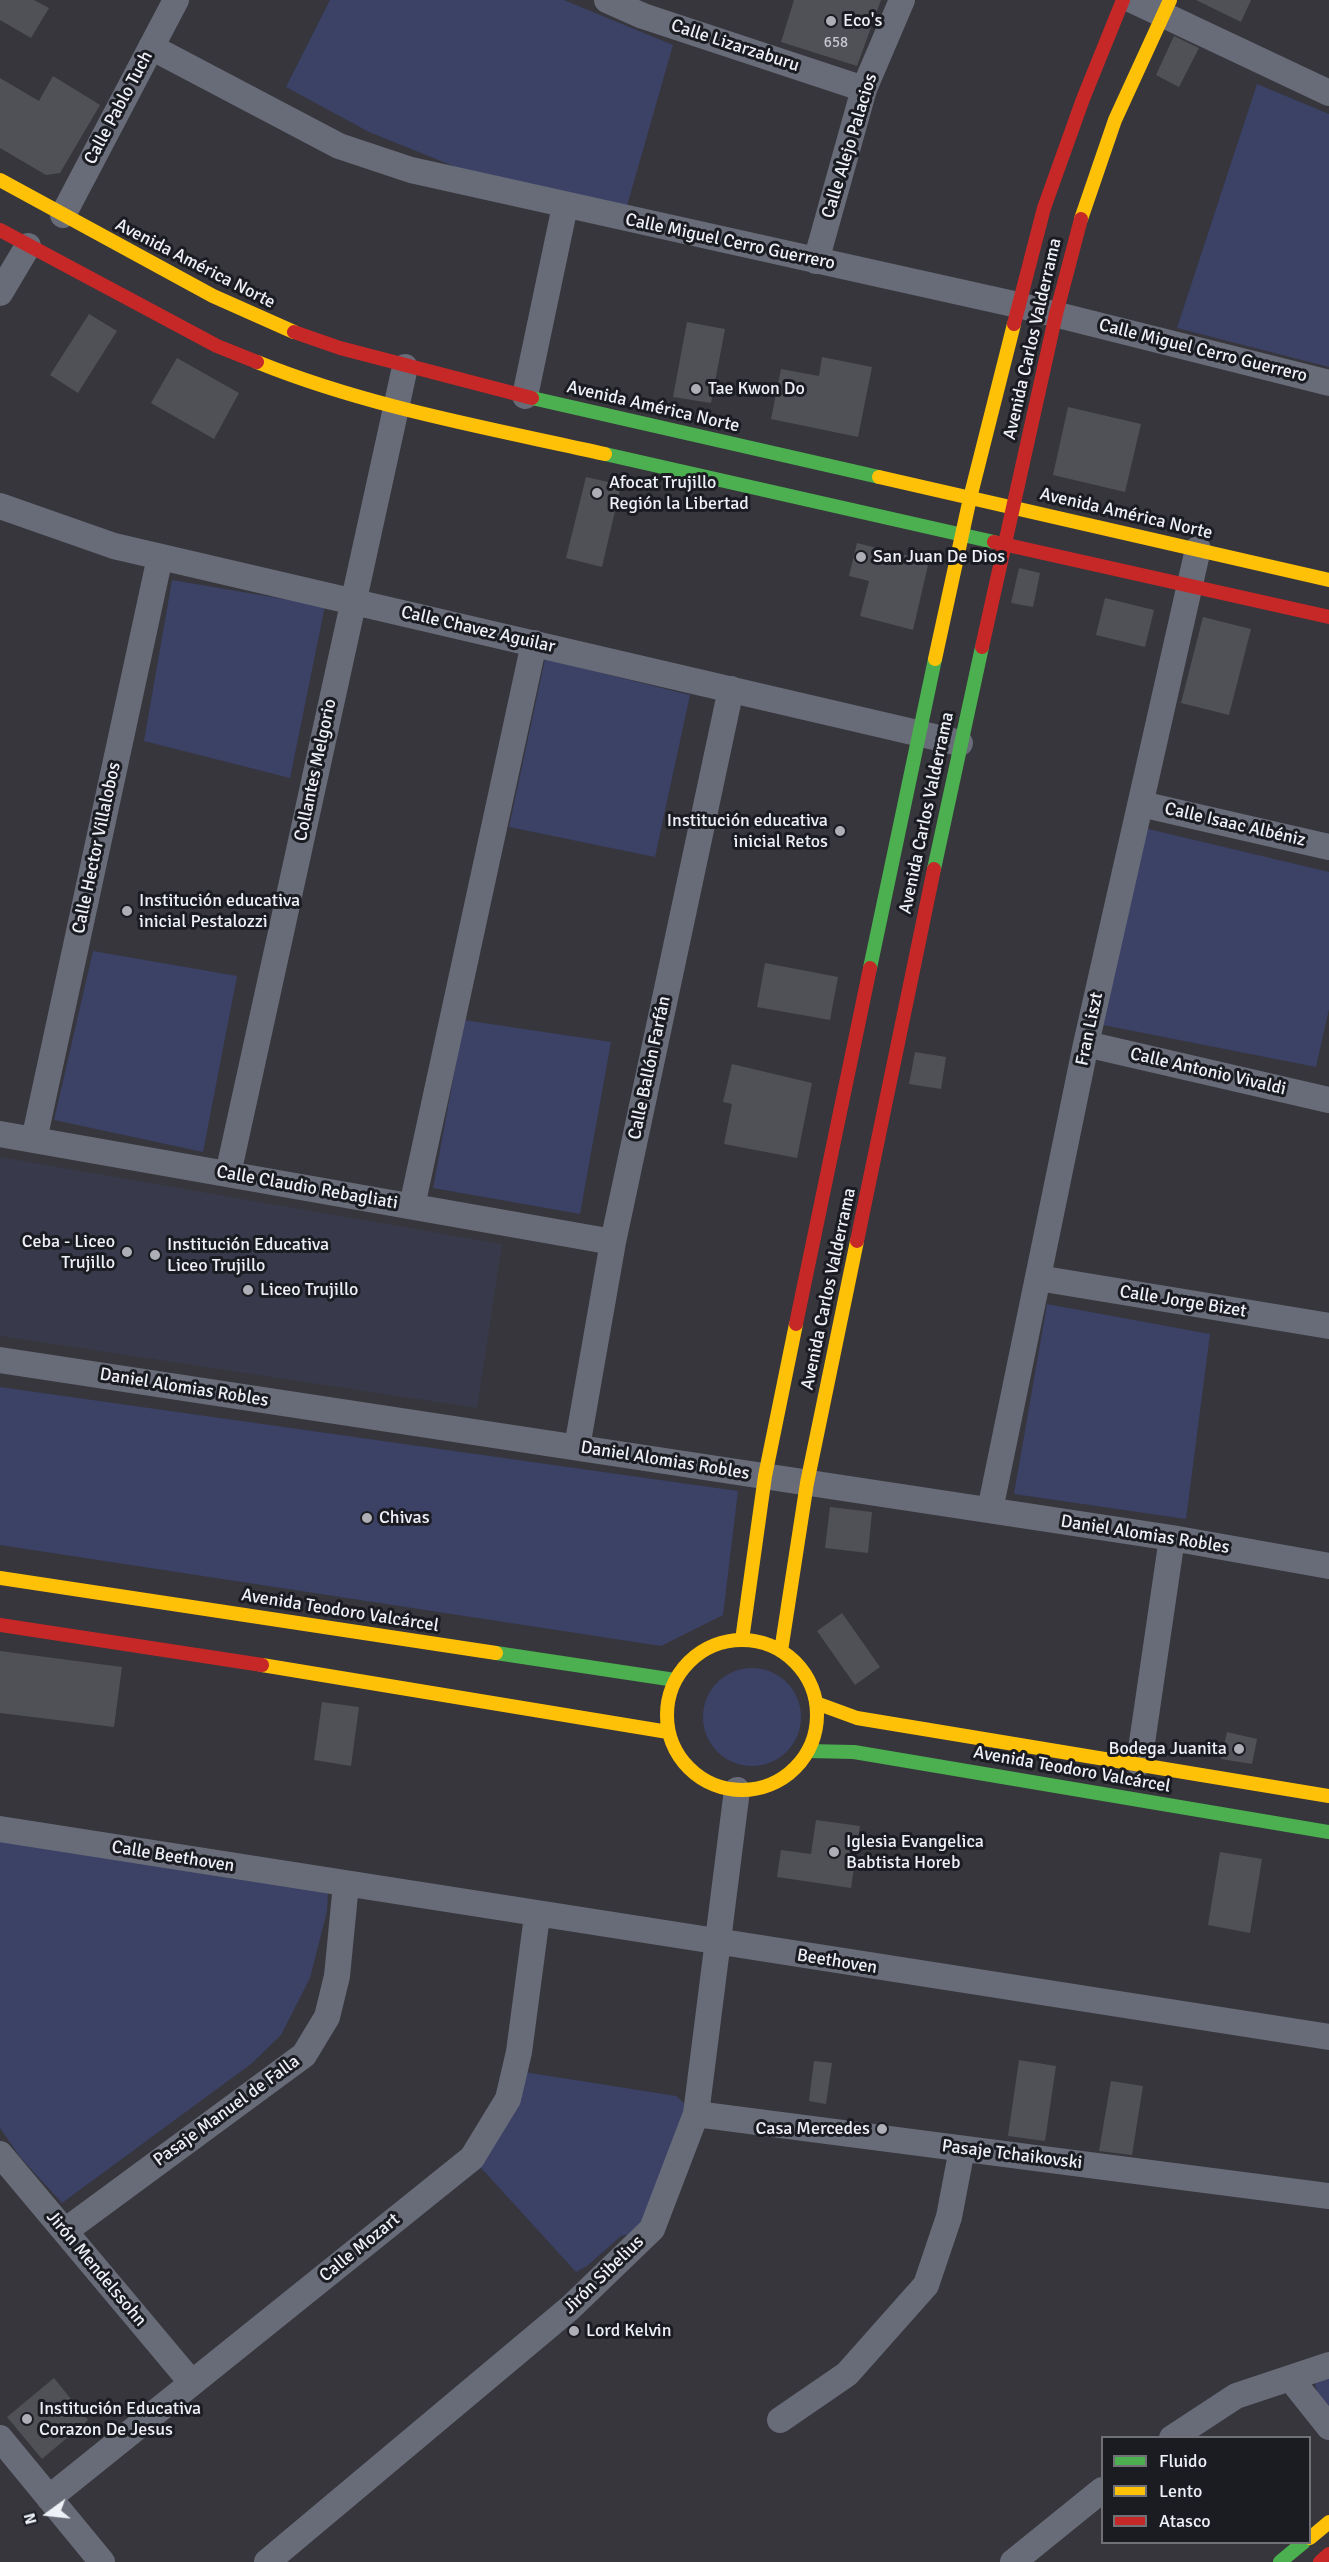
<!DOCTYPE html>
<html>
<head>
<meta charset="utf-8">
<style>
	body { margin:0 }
	#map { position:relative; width:1329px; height:2562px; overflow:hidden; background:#36363c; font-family:Signika,sans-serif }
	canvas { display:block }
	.legend { position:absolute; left:1101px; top:2436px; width:210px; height:108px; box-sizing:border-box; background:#1b1c22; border:2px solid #6f7177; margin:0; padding:8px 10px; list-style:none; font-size:18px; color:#eef0f7 }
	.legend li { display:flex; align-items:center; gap:12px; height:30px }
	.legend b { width:30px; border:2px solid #6f7177 }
	.north { position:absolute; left:18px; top:2484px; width:60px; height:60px; -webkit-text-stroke:4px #1b1c22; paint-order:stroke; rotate:255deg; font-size:16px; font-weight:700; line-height:24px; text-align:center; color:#eef0f7 }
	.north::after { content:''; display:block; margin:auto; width:21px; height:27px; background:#eef0f7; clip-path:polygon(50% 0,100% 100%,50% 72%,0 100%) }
</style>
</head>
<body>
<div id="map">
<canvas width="1329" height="2562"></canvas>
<ul class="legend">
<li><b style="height:8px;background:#4caf50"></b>Fluido</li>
<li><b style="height:8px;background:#ffc107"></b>Lento</li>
<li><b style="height:8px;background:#c62828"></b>Atasco</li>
</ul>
<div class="north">N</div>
</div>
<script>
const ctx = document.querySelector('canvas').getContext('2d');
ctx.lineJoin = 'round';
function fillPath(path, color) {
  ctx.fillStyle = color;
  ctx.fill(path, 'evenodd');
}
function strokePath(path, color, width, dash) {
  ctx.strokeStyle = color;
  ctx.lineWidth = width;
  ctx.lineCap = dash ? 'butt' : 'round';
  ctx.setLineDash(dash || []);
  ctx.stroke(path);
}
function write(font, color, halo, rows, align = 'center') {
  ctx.font = font + ' Signika,sans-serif';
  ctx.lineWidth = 6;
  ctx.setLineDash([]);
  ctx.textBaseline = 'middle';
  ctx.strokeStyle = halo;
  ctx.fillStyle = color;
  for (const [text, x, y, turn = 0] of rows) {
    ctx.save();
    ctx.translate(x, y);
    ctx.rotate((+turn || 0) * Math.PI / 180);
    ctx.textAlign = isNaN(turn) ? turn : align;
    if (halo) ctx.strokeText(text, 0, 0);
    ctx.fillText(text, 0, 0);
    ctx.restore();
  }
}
fillPath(new Path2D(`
	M0 1157 502 1244 477 1408 0 1336Z`), '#383a4b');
fillPath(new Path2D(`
	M330 0H564L673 45 627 206 463 170 369 132 286 87Z
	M1257 84 1329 114V367L1177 328Z
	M172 580 325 606 290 778 144 741Z
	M545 659 690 695 655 857 509 827Z
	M1140 827 1329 872V1009L1316 1067 1098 1024Z
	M93 951 237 976 203 1152 54 1120Z
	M464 1020 611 1042 580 1214 433 1188Z
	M1047 1304 1210 1334 1186 1519 1014 1494Z
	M0 1387 738 1491 723 1615 661 1646 0 1545Z
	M703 1717a49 49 0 1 1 98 0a49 49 0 1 1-98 0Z
	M0 1839 328 1892 327 1911 310 1978 281 2035 251 2064 62 2203 20 2157 0 2128Z
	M518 2071 676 2096 696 2114 652 2229 621 2236 587 2266 576 2272 472 2158Z
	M1329 2373V2406L1318 2394 1315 2385 1321 2374Z`), '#3c4166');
fillPath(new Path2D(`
	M0 0H34L49 8 31 38 0 20Z
	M794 0H881L857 66 781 42Z
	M1196 0H1251L1241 22Z
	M1174 36 1199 48 1179 87 1156 75Z
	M53 76 100 105 60 173 46 175 0 148V78L39 101Z
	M89 314 117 331 78 393 50 375Z
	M687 322 725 329 711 403 673 397Z
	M822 357 872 367 858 437 771 419 781 369 819 376Z
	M177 358 239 393 214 439 151 403Z
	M1068 407 1141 424 1125 492 1053 475Z
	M586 477 621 485 602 567 566 558Z
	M857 543 929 561 913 630 860 616 869 581 849 576Z
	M1019 568 1040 573 1033 607 1011 603Z
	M1105 598 1154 610 1145 647 1096 635Z
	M1203 617 1251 629 1229 715 1181 703Z
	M765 963 838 977 830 1020 757 1007Z
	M915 1052 946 1057 941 1089 909 1084Z
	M732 1064 812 1083 797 1158 724 1144 732 1104 723 1102Z
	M830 1507 872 1512 868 1553 825 1548Z
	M842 1613 880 1667 855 1685 817 1631Z
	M0 1651 122 1667 114 1727 0 1713Z
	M322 1702 359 1707 351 1766 314 1760Z
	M1227 1732 1257 1739 1252 1764 1221 1759Z
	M816 1820 860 1826 851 1888 777 1877 781 1850 811 1854Z
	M1220 1852 1262 1859 1250 1933 1208 1925Z
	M1019 2060 1056 2066 1045 2141 1008 2136Z
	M814 2061 832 2063 826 2104 809 2101Z
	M1111 2081 1143 2086 1132 2155 1099 2151Z
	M54 2378 88 2420 42 2459 7 2417Z`), '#505156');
strokePath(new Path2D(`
	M607 0 643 16 864 89
	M1132 0 1329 93
	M151 47 339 146 411 170 1018 305 1329 383
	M63 215 176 0
	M816 261 864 89 902 0
	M0 293 28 246
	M525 396 565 206
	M0 506 114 546 960 743
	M1141 804 1329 847
	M1086 1044 1329 1100
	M0 1134 613 1242
	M34 1140 160 557
	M228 1174 405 367
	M412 1206 534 643
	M1038 1278 1329 1326
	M0 1360 1172 1538 1329 1566
	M577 1447 613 1242 731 689
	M990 1510 1086 1044 1198 549
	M1139 1763 1172 1538
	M0 1829 1329 2037
	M696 2114 1329 2196
	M0 2154 192 2383
	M65 2231 304 2055 327 2017 337 1976 346 1884
	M1290 2378 1329 2427
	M780 2420 847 2374 926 2285 949 2217 962 2149
	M0 2438 102 2562
	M1172 2438 1236 2396 1329 2365
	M49 2498 472 2158 508 2099 519 2052 537 1916
	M267 2562 570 2308 652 2229 696 2114 737 1790
	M1013 2562 1102 2490`), '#686b78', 26);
strokePath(new Path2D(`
	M532 398 879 477
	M605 454 994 542
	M934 869 982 647
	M870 968 935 659
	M496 1653 675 1680
	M808 1751 854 1752 1329 1832
	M1280 2562 1304 2542`), '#4caf50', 14);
strokePath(new Path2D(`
	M0 180 213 296 294 332
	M1081 219 1115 120 1170 0
	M257 362C368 407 488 428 605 454
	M879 477 1329 580
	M935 659 970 498 1014 324
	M0 1578 496 1653
	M742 1640 765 1476 796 1324
	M667 1715a75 75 0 1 1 150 0a75 75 0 1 1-150 0Z
	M781 1651 807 1483 857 1241
	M262 1665 668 1732
	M816 1703 857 1718 1329 1796
	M1310 2538 1329 2522`), '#ffc107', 14);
strokePath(new Path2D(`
	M0 230 217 346 257 362
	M1014 324 1044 208 1083 99 1123 0
	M294 332 340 348 532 398
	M994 542 1329 617
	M982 647 1056 314 1081 219
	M857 1241 934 869
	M796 1324 870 968
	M0 1625 262 1665
	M1320 2562 1329 2554`), '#c62828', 14);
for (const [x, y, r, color] of [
	[831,21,6,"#aeafb6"],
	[696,389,6,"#aeafb6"],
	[597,493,6,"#aeafb6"],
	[861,557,6,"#aeafb6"],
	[840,831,6,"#aeafb6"],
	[127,911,6,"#aeafb6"],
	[127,1252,6,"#aeafb6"],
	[155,1255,6,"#aeafb6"],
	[248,1290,6,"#aeafb6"],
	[367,1518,6,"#aeafb6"],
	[1239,1749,6,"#aeafb6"],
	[834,1852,6,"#aeafb6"],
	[882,2129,6,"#aeafb6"],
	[574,2331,6,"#aeafb6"],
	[27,2419,6,"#aeafb6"]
]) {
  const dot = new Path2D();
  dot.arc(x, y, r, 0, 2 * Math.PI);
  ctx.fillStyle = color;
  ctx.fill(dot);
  strokePath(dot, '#1b1c22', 2);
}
write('15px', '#c6c8cf', null, [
	["658",836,43]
]);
write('18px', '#eef0f7', '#1b1c22', [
	["Eco's",843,21],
	["Tae Kwon Do",708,389],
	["Afocat Trujillo",609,483],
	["Región la Libertad",609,504],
	["San Juan De Dios",873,557],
	["Institución educativa",828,821,"right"],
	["inicial Retos",828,842,"right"],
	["Institución educativa",139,901],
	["inicial Pestalozzi",139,922],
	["Ceba - Liceo",115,1242,"right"],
	["Trujillo",115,1263,"right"],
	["Institución Educativa",167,1245],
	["Liceo Trujillo",167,1266],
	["Liceo Trujillo",260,1290],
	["Chivas",379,1518],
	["Bodega Juanita",1227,1749,"right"],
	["Iglesia Evangelica",846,1842],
	["Babtista Horeb",846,1863],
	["Casa Mercedes",870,2129,"right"],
	["Lord Kelvin",586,2331],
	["Institución Educativa",39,2409],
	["Corazon De Jesus",39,2430]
], 'left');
write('18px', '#eef0f7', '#1b1c22', [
	["Calle Lizarzaburu",735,46,18],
	["Calle Pablo Tuch",119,108,-62],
	["Calle Alejo Palacios",850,146,-73],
	["Calle Miguel Cerro Guerrero",730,242,12],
	["Avenida América Norte",195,264,27],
	["Avenida Carlos Valderrama",1033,339,-77],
	["Calle Miguel Cerro Guerrero",1203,351,14],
	["Avenida América Norte",653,407,13],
	["Avenida América Norte",1126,514,13],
	["Calle Chavez Aguilar",478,630,13],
	["Collantes Melgorio",316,770,-78],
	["Avenida Carlos Valderrama",927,813,-78],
	["Calle Isaac Albéniz",1235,825,13],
	["Calle Hector Villalobos",97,848,-78],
	["Fran Liszt",1090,1029,-78],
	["Calle Ballón Farfán",650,1068,-78],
	["Calle Antonio Vivaldi",1208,1072,13],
	["Calle Claudio Rebagliati",307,1188,10],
	["Avenida Carlos Valderrama",829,1289,-78],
	["Calle Jorge Bizet",1183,1302,9],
	["Daniel Alomias Robles",184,1388,9],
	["Daniel Alomias Robles",665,1461,9],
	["Daniel Alomias Robles",1145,1535,9],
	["Avenida Teodoro Valcárcel",340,1611,9],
	["Avenida Teodoro Valcárcel",1072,1770,10],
	["Calle Beethoven",173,1857,9],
	["Beethoven",837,1962,9],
	["Pasaje Manuel de Falla",227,2111,-36],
	["Pasaje Tchaikovski",1012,2155,7],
	["Calle Mozart",360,2248,-39],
	["Jirón Mendelssohn",96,2269,50],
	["Jirón Sibelius",604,2275,-44]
]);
</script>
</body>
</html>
